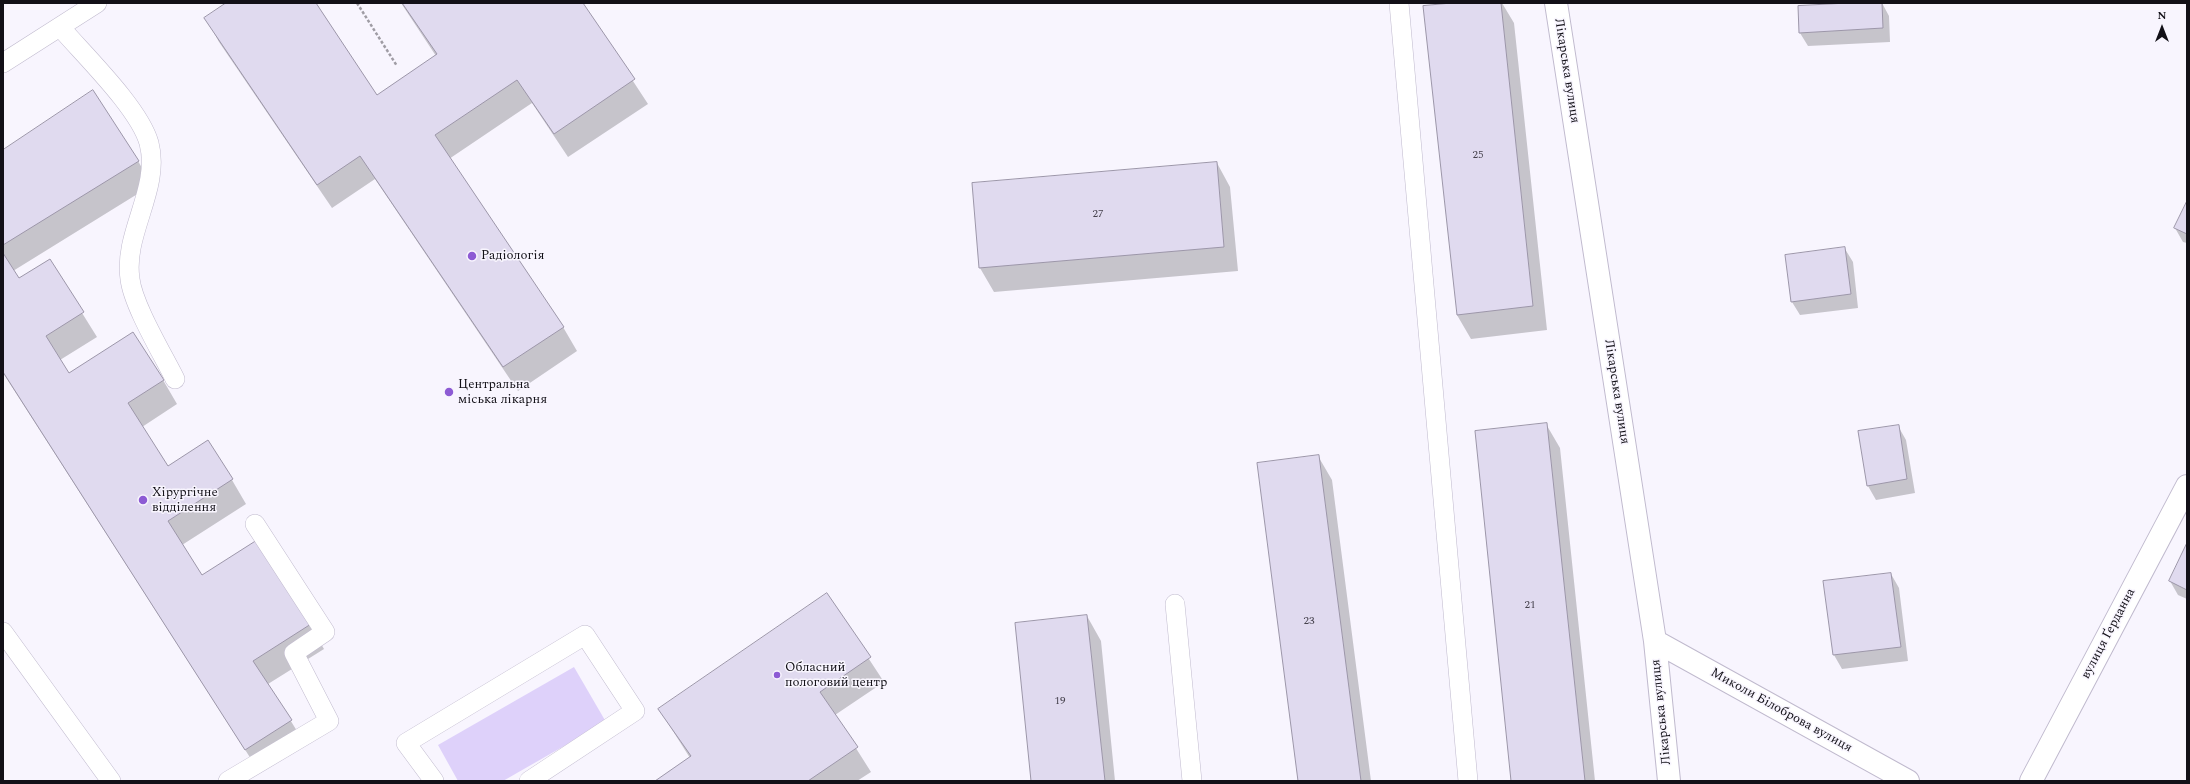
<!DOCTYPE html>
<html>
<head>
<meta charset="utf-8">
<style>
	body { margin:0 }
	#map { position:relative; width:2190px; height:784px; overflow:hidden; background:#f8f5fe; font-family:Spectral,serif }
	canvas { display:block }
	.frame { position:absolute; inset:0; border:4px solid #121017; pointer-events:none }
	.north { position:absolute; left:2142px; top:8px; width:40px; height:40px; -webkit-text-stroke:3px #f8f5fe; paint-order:stroke; rotate:0deg; font-size:11px; font-weight:700; line-height:16px; text-align:center; color:#121017 }
	.north::after { content:''; display:block; margin:auto; width:14px; height:18px; background:#121017; clip-path:polygon(50% 0,100% 100%,50% 72%,0 100%) }
</style>
</head>
<body>
<div id="map">
<canvas width="2190" height="784"></canvas>
<div class="frame"></div>
<div class="north">N</div>
</div>
<script>
const ctx = document.querySelector('canvas').getContext('2d');
ctx.lineJoin = 'round';
function fillPath(path, color) {
  ctx.fillStyle = color;
  ctx.fill(path, 'evenodd');
}
function strokePath(path, color, width, dash) {
  ctx.strokeStyle = color;
  ctx.lineWidth = width;
  ctx.lineCap = dash ? 'butt' : 'round';
  ctx.setLineDash(dash || []);
  ctx.stroke(path);
}
function write(font, color, halo, rows, align = 'center') {
  ctx.font = font + ' Spectral,serif';
  ctx.lineWidth = 3;
  ctx.setLineDash([]);
  ctx.textBaseline = 'middle';
  ctx.strokeStyle = halo;
  ctx.fillStyle = color;
  for (const [text, x, y, turn = 0] of rows) {
    ctx.save();
    ctx.translate(x, y);
    ctx.rotate((+turn || 0) * Math.PI / 180);
    ctx.textAlign = isNaN(turn) ? turn : align;
    if (halo) ctx.strokeText(text, 0, 0);
    ctx.fillText(text, 0, 0);
    ctx.restore();
  }
}
fillPath(new Path2D(`
	M574 667 606 722 503 781H458L438 745Z`), '#ded1fa');
fillPath(new Path2D(`
	M228 3H314L377 96 436 56 401 3H582L648 104 568 157 532 103 449 159 563 327 577 351 518 391 375 179 332 208 219 42 206 18Z
	M1461 3H1502L1514 23 1547 330 1471 339 1457 315Z
	M1867 3H1882L1889 16 1890 42 1808 46 1800 33Z
	M3 151 138 161 152 185 13 271 19 279 49 260 97 337 60 360 69 374 163 380 177 404 142 427 168 468 208 442 232 480 246 504 182 545 202 576 310 625 324 649 268 684 305 744 260 773 3 373Z
	M1217 163 1230 187 1238 271 994 292 980 268 973 184Z
	M2187 203V243L2183 242 2175 228Z
	M1845 249 1853 262 1858 308 1800 315 1792 302Z
	M1546 424 1560 448 1595 781H1512Z
	M1898 426 1906 440 1915 493 1876 500 1868 486Z
	M1318 456 1332 480 1371 781H1299Z
	M2187 545V599L2178 595 2170 581Z
	M1891 574 1899 588 1908 661 1842 669 1834 655Z
	M827 595 884 682 835 715 871 772 857 781H657L690 758 659 709Z
	M1087 616 1101 641 1115 781H1032Z`), '#0003');
const building = new Path2D(`
	M226 3H316L377 95 437 54 402 3H583L635 79 554 134 517 80 435 135 564 327 503 367 360 156 317 185 204 18Z
	M1452 3H1501L1533 306 1457 315 1423 6Z
	M1848 3H1882L1883 28 1799 33 1798 6Z
	M93 90 139 161 3 245V150Z
	M1217 162 1224 247 979 268 972 183Z
	M2187 201V234L2174 228Z
	M1845 247 1851 294 1791 302 1785 255Z
	M3 253 19 278 50 259 84 312 46 336 69 373 133 332 164 380 128 403 168 466 208 440 233 479 168 521 202 575 257 540 311 624 253 661 292 720 245 750 3 372Z
	M1547 423 1585 781H1511L1475 431Z
	M1899 425 1907 479 1867 486 1858 431Z
	M1319 455 1361 781H1298L1257 463Z
	M2187 543V590L2169 581Z
	M1891 573 1901 647 1833 655 1823 581Z
	M827 593 871 657 820 692 858 747 808 781H655L691 756 658 709Z
	M1087 615 1105 781H1031L1015 623Z`);
fillPath(building, '#e0daef');
strokePath(building, '#9c96a9', 1);
const service = new Path2D(`
	M1399 3 1468 781
	M61 28C85 56 139 108 149 143 161 189 123 233 130 279 133 305 162 353 175 379
	M3 63 97 3
	M1175 604 1192 781
	M3 632 111 781
	M228 781 329 721 294 653 325 632 255 524
	M434 781 406 743 585 635 635 711 529 781`);
const minor = new Path2D(`
	M1556 3 1655 641 1669 781
	M1655 641 1908 781
	M2031 781 2187 486`);
strokePath(service, '#c0bace', 20);
strokePath(minor, '#c0bace', 24);
strokePath(new Path2D(`
	M357 3 397 66`), '#9f9ca4', 2.5, [3, 2]);
strokePath(service, '#fff', 19);
strokePath(minor, '#fff', 22);
for (const [x, y, r, color] of [
	[472,256,5,"#8d5bd4"],
	[449,392,5,"#8d5bd4"],
	[143,500,5,"#8d5bd4"],
	[777,675,4,"#8d5bd4"]
]) {
  const dot = new Path2D();
  dot.arc(x, y, r, 0, 2 * Math.PI);
  ctx.fillStyle = color;
  ctx.fill(dot);
  strokePath(dot, '#f8f5fe', 1.5);
}
write('11px', '#46424d', null, [
	["25",1478,156],
	["27",1098,215],
	["21",1530,606],
	["23",1309,622],
	["19",1060,702]
]);
write('13px', '#121017', '#f8f5fe', [
	["Лікарська вулиця",1566,71,81],
	["Лікарська вулиця",1616,392,81],
	["вулиця Ґерданна",2109,634,-62],
	["Миколи Білоброва вулиця",1781,711,29],
	["Лікарська вулиця",1662,712,-96]
]);
write('13px', '#121017', '#f8f5fe', [
	["Радіологія",481,256],
	["Центральна",458,385],
	["міська лікарня",458,400],
	["Хірургічне",152,493],
	["відділення",152,508],
	["Обласний",785,668],
	["пологовий центр",785,683]
], 'left');
</script>
</body>
</html>
